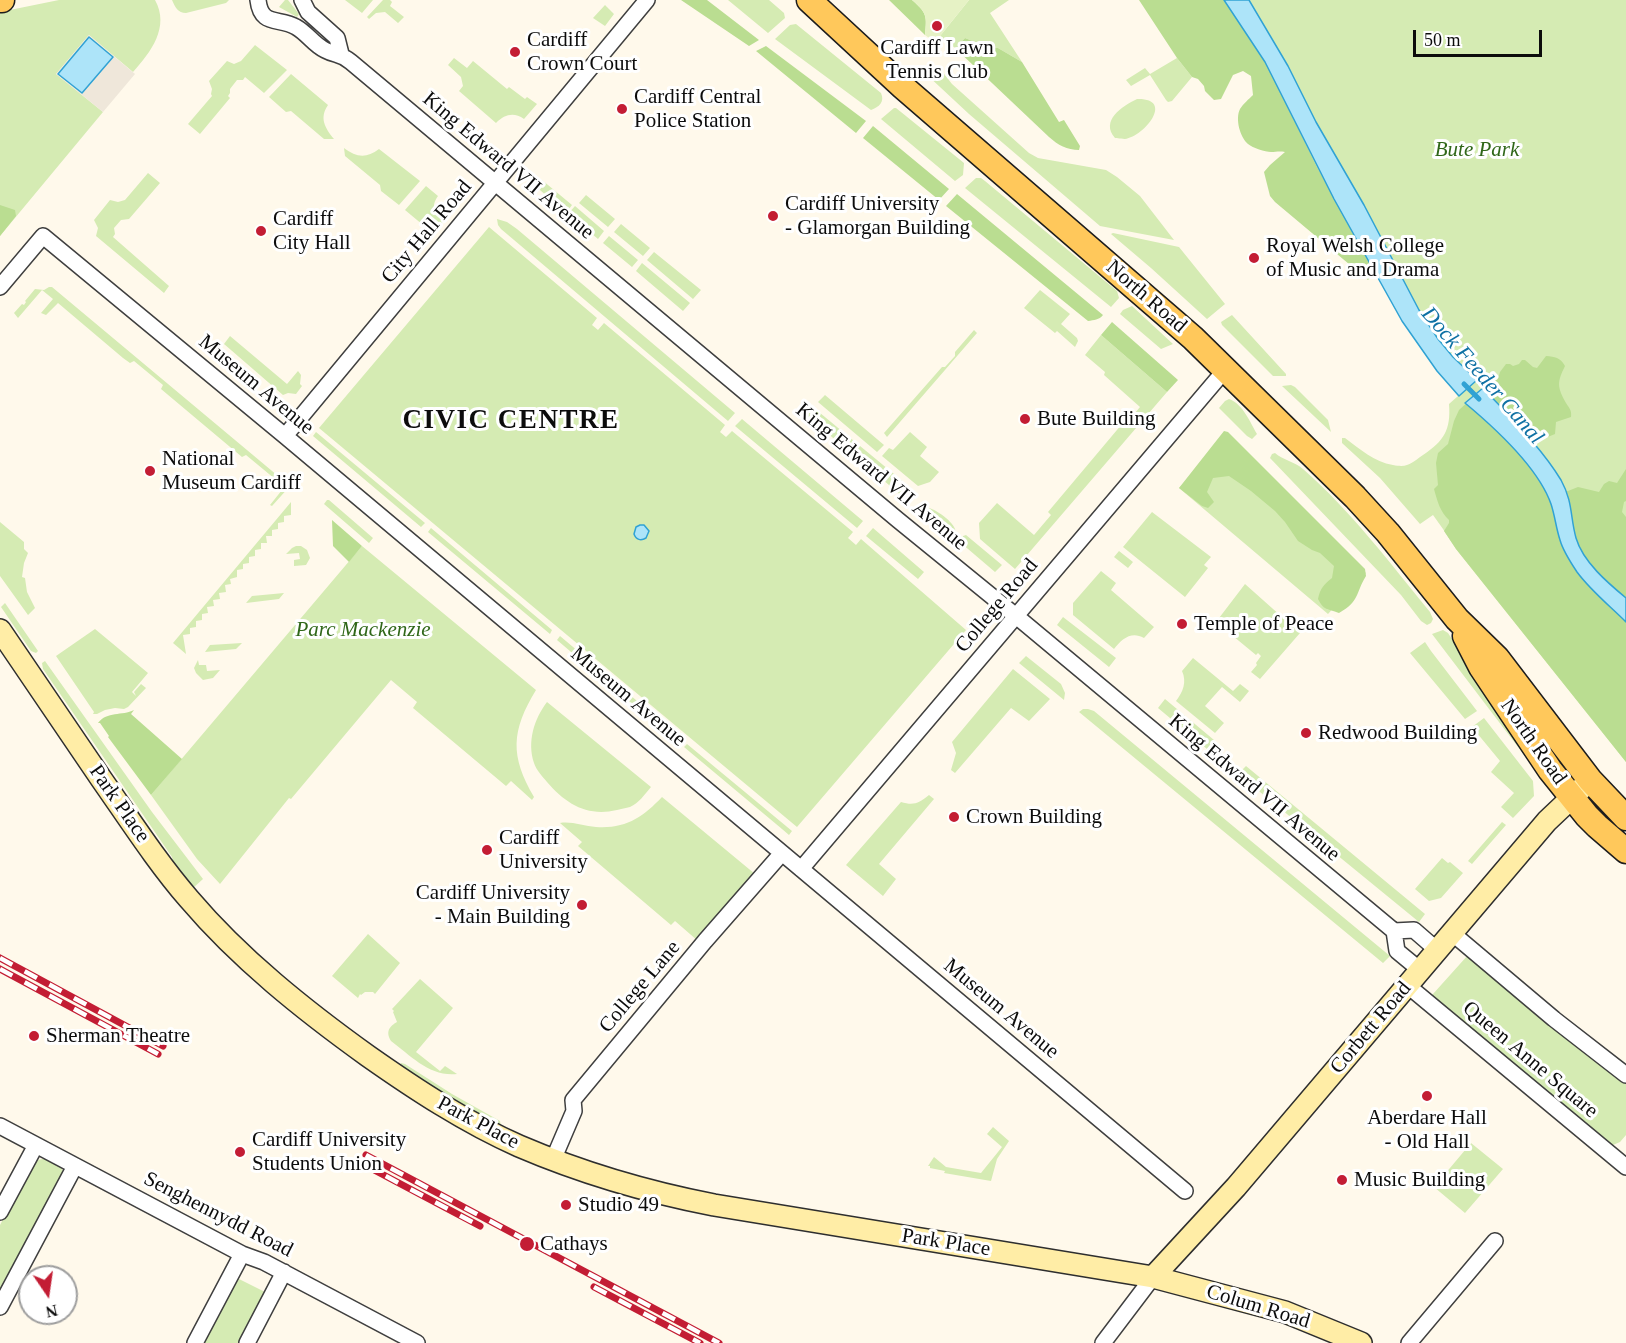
<!DOCTYPE html>
<html>
<head>
<meta charset="utf-8">
<style>
	body { margin:0 }
	#map { position:relative; width:1626px; height:1343px; overflow:hidden; background:#fff9eb; font-family:"Times New Roman",serif }
	canvas { display:block }
	.north { position:absolute; left:18px; top:1265px; width:60px; height:60px; box-sizing:border-box; background:#fff; border:2px solid #9e9e9e; border-radius:50%; rotate:167deg; font-size:16px; font-weight:700; line-height:24px; text-align:center; color:#0c0c0c }
	.north::after { content:''; display:block; margin:auto; width:21px; height:27px; background:#c31d34; clip-path:polygon(50% 0,100% 100%,50% 72%,0 100%) }
	.scale { position:absolute; left:1413px; top:30px; width:129px; height:27px; box-sizing:border-box; border:3px solid #0c0c0c; border-top:0; padding-left:8px; font-size:18px; line-height:21px; white-space:nowrap; color:#0c0c0c; -webkit-text-stroke:4px #fff; paint-order:stroke }
</style>
</head>
<body>
<div id="map">
<canvas width="1626" height="1343"></canvas>
<div class="north">N</div>
<div class="scale">50 m</div>
</div>
<script>
const ctx = document.querySelector('canvas').getContext('2d');
ctx.lineJoin = 'round';
function fillPath(path, color) {
  ctx.fillStyle = color;
  ctx.fill(path, 'evenodd');
}
function strokePath(path, color, width, dash) {
  ctx.strokeStyle = color;
  ctx.lineWidth = width;
  ctx.lineCap = dash ? 'butt' : 'round';
  ctx.setLineDash(dash || []);
  ctx.stroke(path);
}
function write(font, color, halo, rows, align = 'center') {
  ctx.font = font + ' "Times New Roman",serif';
  ctx.lineWidth = 6;
  ctx.setLineDash([]);
  ctx.textBaseline = 'middle';
  ctx.strokeStyle = halo;
  ctx.fillStyle = color;
  for (const [text, x, y, turn = 0] of rows) {
    ctx.save();
    ctx.translate(x, y);
    ctx.rotate((+turn || 0) * Math.PI / 180);
    ctx.textAlign = isNaN(turn) ? turn : align;
    if (halo) ctx.strokeText(text, 0, 0);
    ctx.fillText(text, 0, 0);
    ctx.restore();
  }
}
fillPath(new Path2D(`
	M59 0H155C170 27 151 52 133 72L89 35 56 74 103 112 0 236V12Z
	M172 0H229L226 3 186 13C178 13 175 7 172 0Z
	M285 0H288L299 14 297 17 279 7Z
	M345 0H373L362 13Z
	M383 0H390L392 2 390 6 404 17 398 23 385 12 376 13 369 19 367 17Z
	M728 0H769L784 13 785 18 768 33Z
	M969 0H1009L990 13 1022 62 998 48 985 46 965 38 955 48 940 36Z
	M1224 0H1626V762L1456 549 1443 529 1433 515 1420 524 1380 478 1342 443V438H1345C1360 449 1374 462 1393 465 1409 468 1411 463 1423 455 1444 441 1451 430 1449 404L1458 396 1437 371 1402 321 1334 199 1237 19Z
	M605 5 614 14 605 26 593 18Z
	M796 24 881 93C885 102 879 107 871 110L775 39 790 25Z
	M255 45 287 70 264 93 245 77 243 80H237L230 89V93L228 96 230 98 200 134 188 124 212 96 211 94 212 89 209 81 227 61 234 64 241 61Z
	M454 58 467 68 473 61 507 89 509 87 525 99 527 97 537 104 524 119C514 112 505 114 496 123L459 91 463 86 461 77 448 65Z
	M1177 58 1192 77 1172 101 1168 102 1166 100 1150 75 1131 86 1126 80 1145 68 1150 74Z
	M933 69 941 70 952 84 1029 153 1038 158 1106 170 1117 177 1140 196 1174 240 1100 226 969 114 926 74Z
	M291 74 328 105C319 118 325 128 334 139H324L291 111 286 112 269 97Z
	M1137 99C1175 98 1145 136 1125 139 1124 139 1115 138 1115 138 1100 121 1122 106 1137 99Z
	M894 108H896L901 112 964 163 963 175 955 181 881 119Z
	M344 148C356 157 366 159 379 149L420 181 399 205 381 191 380 185 345 156Z
	M148 173 160 183 129 219 121 220 114 228 115 234 113 237 169 286 164 293 96 236 98 228 94 220 110 200 118 202 125 200Z
	M976 178H981L985 181 1117 291 1119 298 1111 307 965 188Z
	M538 179 542 180 572 205 566 213 532 183 531 180Z
	M426 186 438 196C430 207 435 213 444 221L417 252 414 249 429 230 405 210Z
	M586 195 615 219 608 227 579 203Z
	M575 206 604 231 598 239 568 214Z
	M497 219 507 222 517 229 735 413 728 421 501 229 498 225Z
	M621 224 650 248 643 256 614 232Z
	M489 227 597 318 592 325 598 330 604 323 725 425 720 432 726 437 732 431 853 532 848 538 856 545 861 539 966 630 797 827 319 428Z
	M1113 233 1179 247 1225 304 1207 319 1151 268 1111 234Z
	M609 236 638 260 632 267 603 243Z
	M654 252 701 290 693 299 647 260Z
	M642 263 690 303 683 311 636 271Z
	M49 287H52L290 486 272 506 270 505 282 490 273 483 275 479 246 455 242 457 161 389 163 385 134 361 130 363 123 358 58 303 46 315 41 313 53 299 42 290 18 318 14 313 22 304 24 305 26 302 25 301 35 289 44 290Z
	M1040 290 1070 314 1061 324 1077 338 1078 341 1075 347 1057 331 1055 333 1024 308Z
	M1132 306 1173 344 1161 349 1120 314 1123 310Z
	M1232 315 1286 374V376H1273L1222 325 1221 322Z
	M974 330 977 333 887 437 884 433 942 367H945L955 356V352Z
	M1101 335 1167 392 1015 569 980 539 979 523 997 503 1034 535 1051 515 1048 512 1122 424 1124 426 1140 407 1104 375 1105 372 1085 355Z
	M230 336 287 384 298 371 301 375 300 384 302 386 296 394 288 393 283 395 224 344Z
	M1291 385 1295 387 1328 420 1331 432 1282 386Z
	M825 395 884 445 877 452 818 402Z
	M1229 399C1243 404 1250 422 1257 434L1252 439 1247 436 1219 408 1225 401Z
	M814 408 917 493 916 497 908 501 807 416Z
	M742 419 863 521 857 528 735 426Z
	M316 432 425 523 421 527 313 436Z
	M910 432 927 447 920 456 939 472 930 482 918 486 882 456 889 448 893 450Z
	M1218 447 1366 573 1328 614 1179 488Z
	M1275 453C1283 460 1295 462 1303 469 1351 511 1390 563 1430 612L1433 619 1431 623 1427 625 1421 621 1401 595 1270 458 1272 454Z
	M327 500H329L373 538 369 543 324 504Z
	M291 502V515L284 516V522L278 523V529L272 530V536H266L267 543H261V549L255 550V556L249 557V563L243 564V569L237 570V577L230 579 231 584 225 585 226 592 219 593 220 599 213 600 214 606 207 607 208 613 202 614V620L196 621V627L190 628V634L183 635 186 654 173 643Z
	M923 507C932 506 952 520 955 529 956 533 955 534 953 538L919 510Z
	M1152 512 1211 557 1204 565 1208 568 1185 597 1123 547Z
	M0 522 24 542V549L28 553 24 563 22 577 25 578 27 592 35 608 28 615 0 576Z
	M431 528 552 630 550 634 428 532Z
	M873 528 924 572 918 579 866 536Z
	M966 535 1002 565 995 572 961 543 963 536Z
	M296 546H301L307 550 310 558 306 565 294 566V560L300 559 299 553 286 554 292 548Z
	M362 546 536 690C511 731 510 756 534 797L532 800 511 781 506 786 413 708 417 702 391 680 291 799 289 798 220 884 197 859 151 795Z
	M1119 551 1133 562 1128 568 1114 557Z
	M1101 571 1116 583 1111 590 1154 627 1144 638C1131 631 1122 639 1114 649L1073 615V603Z
	M1245 584 1300 633 1260 679 1251 672 1257 665 1256 663 1261 656 1258 653 1256 655 1216 622Z
	M284 593 279 599 246 603 252 596Z
	M5 603 38 651 36 653 31 651 1 607Z
	M1063 617 1116 658 1109 667 1057 625Z
	M95 629 148 673 132 692 136 696 134 692 141 684 146 688 128 707 124 709 115 708 105 710 97 714H93L94 712 56 656Z
	M1443 630 1448 633 1536 768H1534L1432 634Z
	M560 636 681 738 677 742 557 640Z
	M1425 642 1431 651 1477 711 1465 719 1410 653Z
	M242 643 236 649 205 652 210 645Z
	M1026 656 1061 684 1065 693 1064 700 1019 663Z
	M1193 658 1233 691 1240 684 1249 691 1240 702 1222 687 1205 706 1224 723 1215 733 1176 701C1183 692 1187 682 1182 671Z
	M198 660 199 665H206L207 671 220 670 213 678 203 680 196 673 194 668Z
	M45 661 152 812 203 879 192 889 174 867 172 857 43 669 42 663Z
	M1013 669 1050 699 1029 721 1011 708 955 773 951 770 956 753 952 742Z
	M1165 699 1214 740 1207 749 1158 708Z
	M547 702 651 787C645 794 639 803 630 807 626 808 621 809 617 810 587 817 566 804 547 782 543 777 536 770 534 763 527 742 534 719 547 702Z
	M1083 709H1088L1094 711 1390 956 1383 963 1079 712Z
	M1484 718 1533 781 1534 796 1513 818 1501 807 1514 793 1491 772 1500 761 1472 727Z
	M687 744 792 831 789 835 782 829 684 747Z
	M1246 766 1425 914 1419 922 1238 774Z
	M929 795 934 799 879 864 896 879 883 896 846 865 901 802C914 806 919 803 929 795Z
	M662 797 755 874 698 941 675 921 671 925 578 846 582 842 560 823C571 821 584 826 596 827 626 829 643 817 662 797Z
	M1502 822 1506 825 1472 864 1468 861Z
	M1442 858 1448 863 1450 862 1463 873 1441 898 1429 901 1415 889Z
	M368 934 400 963 375 994 373 992H365L361 995 360 994 358 998 332 976Z
	M1468 955 1626 1084V1135L1620 1142 1613 1145 1609 1143 1432 997 1433 994Z
	M420 979 453 1008 416 1052 440 1071 445 1066 457 1074C430 1077 411 1056 391 1041 385 1031 390 1026 397 1022L393 1012 394 1011 392 1009Z
	M401 1063 405 1064 452 1094 500 1121 501 1126 453 1101 399 1066Z
	M993 1127 1009 1141 997 1159 991 1181 944 1173 945 1171 930 1168V1166H928L934 1157 946 1167 981 1173 1002 1147 987 1134Z
	M1471 1143 1503 1169 1465 1213 1434 1187Z
	M47 1158 60 1165 63 1172 0 1295V1225L32 1165 38 1160Z
	M237 1278 267 1293 240 1343H203Z`), '#d5ebb3');
fillPath(new Path2D(`
	M681 0H707L759 40 749 46Z
	M889 0H912C927 13 927 16 925 35Z
	M1139 0H1224L1265 62 1317 167 1375 272 1368 280 1275 202 1270 196 1264 172 1270 165 1285 152C1279 151 1276 152 1271 152 1265 152 1253 148 1248 144 1240 137 1235 119 1240 109 1243 104 1249 99 1253 95L1251 76 1243 71 1233 75 1221 99 1214 100 1205 91 1204 86 1198 79 1192 77 1177 58Z
	M965 38 985 46 998 48 1022 62 1059 122 1064 120 1080 146 1079 150C1067 150 1058 145 1049 137L955 48Z
	M766 46 866 121 856 133 756 51Z
	M873 126 949 189 939 200 863 138Z
	M957 194 1103 315C1099 320 1094 320 1088 321L946 206Z
	M0 205 15 210 16 216 0 236Z
	M1112 322 1178 380 1167 392 1101 335Z
	M1546 356C1555 357 1560 357 1565 366 1557 382 1557 387 1566 403 1569 408 1572 410 1571 417L1556 422 1555 434 1538 441 1532 449 1558 490 1568 491 1578 487 1599 492 1604 484 1609 481 1617 483 1626 469V501L1624 502 1622 512 1626 517V762L1456 549 1444 531 1449 523V520C1440 512 1437 500 1434 489L1438 485 1436 463 1438 453 1448 444 1454 421 1459 410 1483 388 1498 379 1500 372 1506 364H1510L1513 366 1519 364 1522 360H1525L1533 367 1537 368Z
	M1224 431 1228 432 1365 569 1366 576C1355 594 1360 601 1339 613 1327 608 1324 611 1318 599 1320 589 1324 584 1332 578L1334 566 1320 553 1312 550 1298 541 1285 522 1275 511 1251 491 1229 476 1213 478 1207 492 1214 502 1208 508 1202 506 1179 488Z
	M332 520 362 546 349 562 333 546Z
	M134 710 131 714 182 759 151 795 108 737 109 736 100 723H98C107 711 122 716 134 710Z`), '#badd91');
fillPath(new Path2D(`
	M912 0H969L940 36 929 38 925 35C927 16 927 13 912 0Z`), '#e6f2c5');
fillPath(new Path2D(`
	M89 35 135 74 103 112 56 74Z`), '#efe7da');
const water = new Path2D(`
	M1224 0H1249L1288 66 1316 122 1364 205 1419 310 1438 339 1453 357 1477 380 1459 396 1437 371 1402 321 1334 199 1265 62Z
	M89 37 113 57 82 93 58 74Z
	M1483 388C1509 416 1541 447 1561 480 1573 502 1570 516 1576 538 1583 562 1608 583 1626 598V622C1610 606 1591 591 1577 572 1571 563 1563 551 1560 540 1556 528 1555 516 1551 504 1538 467 1495 428 1465 403Z
	M640 525H644L649 531 646 538C641 541 636 540 634 534L636 527Z`);
fillPath(water, '#ade4f9');
strokePath(water, '#30a2d4', 1.5);
strokePath(new Path2D(`
	M1464 384 1479 399`), '#30a2d4', 5);
const street = new Path2D(`
	M258 0C261 27 279 17 296 27 307 33 314 45 325 50 336 56 339 52 351 62L898 520 1016 616 1394 931 1397 951 1420 970
	M302 0 308 12 337 38 341 54
	M0 287 43 236 285 436 1185 1191
	M285 436 647 0
	M801 869 1225 370
	M1394 931 1414 930 1437 950
	M1452 933 1554 1019 1626 1075
	M1407 985 1626 1167
	M0 1126 242 1254 264 1262 417 1343
	M553 1160 574 1111 573 1100 705 941 782 853
	M0 1212 36 1145
	M0 1307 75 1166
	M195 1343 242 1254
	M247 1343 284 1272
	M1103 1343 1153 1277
	M1409 1343 1495 1241`);
const secondary = new Path2D(`
	M0 630C34 680 68 730 102 780 130 820 157 862 189 899 240 959 304 1010 368 1056 415 1089 465 1122 519 1146 582 1173 647 1192 714 1205L1153 1277 1285 1312 1361 1343
	M1153 1277 1236 1187 1547 821 1584 786`);
const primary = new Path2D(`
	M0 0H2
	M809 0 903 87 1193 338 1355 497 1388 533 1457 619 1497 658 1590 780 1626 818
	M1465 636 1481 667 1550 770 1587 816 1597 826 1626 851`);
strokePath(street, '#3f3f3f', 18);
strokePath(secondary, '#2e2e2e', 24);
strokePath(primary, '#1d1d1d', 27);
strokePath(street, '#fff', 15);
strokePath(secondary, '#ffeda6', 21);
strokePath(primary, '#ffc85b', 24);
const rail = new Path2D(`
	M0 958 163 1046
	M0 969 158 1054
	M366 1155 719 1343
	M361 1163 480 1226
	M594 1287 700 1343`);
strokePath(rail, '#c31d34', 7);
strokePath(rail, '#fff', 4.5, [14]);
for (const [x, y, r, color] of [
	[937,26,6,"#c31d34"],
	[515,52,6,"#c31d34"],
	[622,109,6,"#c31d34"],
	[773,216,6,"#c31d34"],
	[261,231,6,"#c31d34"],
	[1254,258,6,"#c31d34"],
	[1025,419,6,"#c31d34"],
	[150,471,6,"#c31d34"],
	[1182,624,6,"#c31d34"],
	[1306,733,6,"#c31d34"],
	[954,817,6,"#c31d34"],
	[487,850,6,"#c31d34"],
	[582,905,6,"#c31d34"],
	[34,1036,6,"#c31d34"],
	[1427,1096,6,"#c31d34"],
	[240,1152,6,"#c31d34"],
	[1342,1180,6,"#c31d34"],
	[566,1205,6,"#c31d34"],
	[527,1244,8,"#c31d34"]
]) {
  const dot = new Path2D();
  dot.arc(x, y, r, 0, 2 * Math.PI);
  ctx.fillStyle = color;
  ctx.fill(dot);
  strokePath(dot, '#fff', 2);
}
write('21px', '#0c0c0c', '#fff', [
	["Cardiff",527,40],
	["Crown Court",527,64],
	["Cardiff Lawn",937,48,"center"],
	["Tennis Club",937,72,"center"],
	["Cardiff Central",634,97],
	["Police Station",634,121],
	["Cardiff University",785,204],
	["- Glamorgan Building",785,228],
	["Cardiff",273,219],
	["City Hall",273,243],
	["Royal Welsh College",1266,246],
	["of Music and Drama",1266,270],
	["Bute Building",1037,419],
	["National",162,459],
	["Museum Cardiff",162,483],
	["Temple of Peace",1194,624],
	["Redwood Building",1318,733],
	["Crown Building",966,817],
	["Cardiff",499,838],
	["University",499,862],
	["Cardiff University",570,893,"right"],
	["- Main Building",570,917,"right"],
	["Sherman Theatre",46,1036],
	["Aberdare Hall",1427,1118,"center"],
	["- Old Hall",1427,1142,"center"],
	["Cardiff University",252,1140],
	["Students Union",252,1164],
	["Music Building",1354,1180],
	["Studio 49",578,1205],
	["Cathays",540,1244]
], 'left');
write('italic 21px', '#306719', '#fff', [
	["Bute Park",1477,150],
	["Parc Mackenzie",363,630]
]);
write('21px', '#0c0c0c', '#fff', [
	["King Edward VII Avenue",508,166,40],
	["City Hall Road",427,232,-50],
	["North Road",1146,297,41],
	["Museum Avenue",256,385,40],
	["King Edward VII Avenue",881,477,40],
	["College Road",997,606,-50],
	["Museum Avenue",628,697,40],
	["North Road",1533,742,55],
	["King Edward VII Avenue",1254,788,40],
	["Park Place",119,804,55],
	["College Lane",640,987,-50],
	["Museum Avenue",1001,1009,40],
	["Corbett Road",1371,1028,-50],
	["Queen Anne Square",1530,1060,40],
	["Park Place",478,1123,28],
	["Senghennydd Road",218,1215,27],
	["Park Place",946,1243,9],
	["Colum Road",1258,1307,17]
]);
write('italic 22px', '#0f71a4', '#fff', [
	["Dock Feeder Canal",1482,376,49]
]);
ctx.letterSpacing = '1.5px';
write('bold 27px', '#0c0c0c', '#fff', [
	["CIVIC CENTRE",511,421]
]);
ctx.letterSpacing = '0px';
</script>
</body>
</html>
